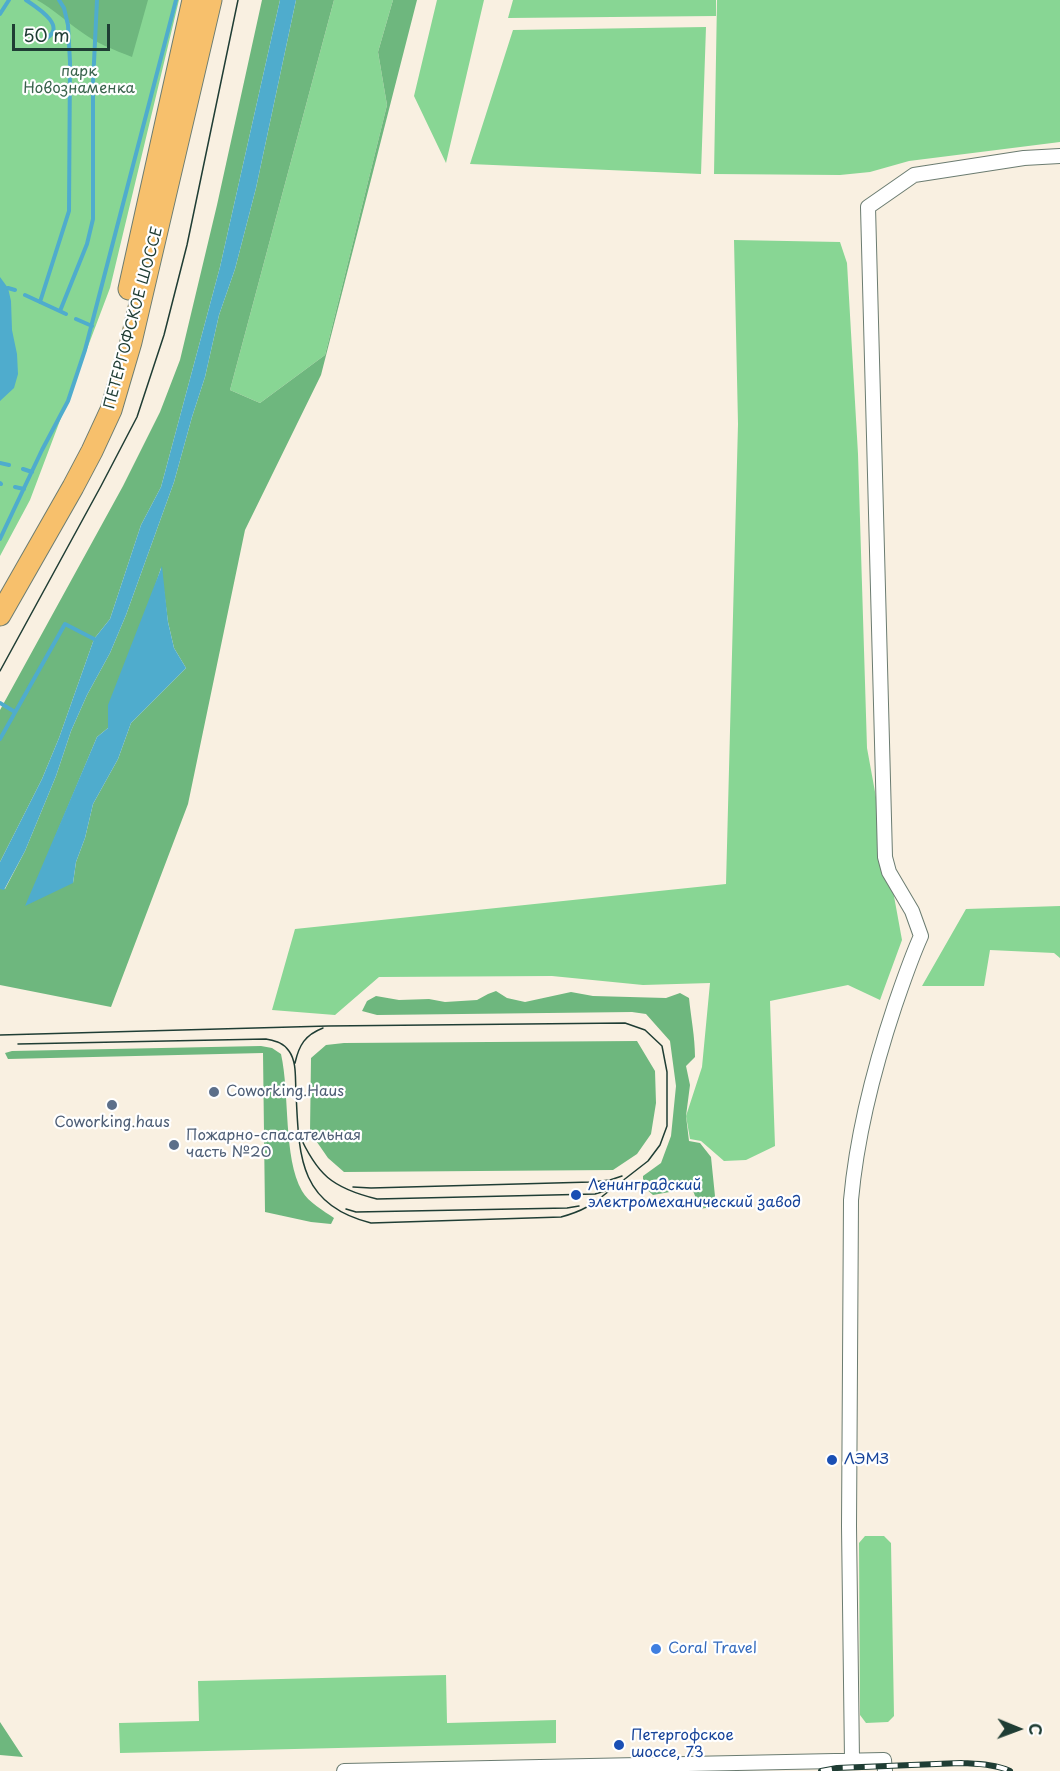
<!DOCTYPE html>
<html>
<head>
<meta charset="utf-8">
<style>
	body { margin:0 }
	#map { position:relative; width:1060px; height:1771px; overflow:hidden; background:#f9f0e1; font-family:"Playpen Sans",sans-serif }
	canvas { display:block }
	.north { position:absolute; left:988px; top:1699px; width:60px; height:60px; -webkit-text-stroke:4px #fff; paint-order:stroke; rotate:91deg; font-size:16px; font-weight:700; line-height:24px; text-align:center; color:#1f3d34 }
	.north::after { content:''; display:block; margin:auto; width:21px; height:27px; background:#1f3d34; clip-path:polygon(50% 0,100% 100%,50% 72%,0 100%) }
	.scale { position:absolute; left:12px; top:24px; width:98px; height:27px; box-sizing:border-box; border:3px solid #1f3d34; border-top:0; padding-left:8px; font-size:18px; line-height:21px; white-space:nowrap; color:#1f3d34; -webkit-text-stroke:4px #fff; paint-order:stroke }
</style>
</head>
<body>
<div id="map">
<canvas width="1060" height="1771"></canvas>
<div class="north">С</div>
<div class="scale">50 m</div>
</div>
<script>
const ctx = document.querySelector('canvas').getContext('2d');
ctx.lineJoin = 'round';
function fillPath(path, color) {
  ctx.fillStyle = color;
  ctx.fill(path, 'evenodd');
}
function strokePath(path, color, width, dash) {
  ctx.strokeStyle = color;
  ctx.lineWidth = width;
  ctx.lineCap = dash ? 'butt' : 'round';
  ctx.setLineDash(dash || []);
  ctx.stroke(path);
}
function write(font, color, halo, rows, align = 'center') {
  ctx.font = font + ' "Playpen Sans",sans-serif';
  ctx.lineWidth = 4.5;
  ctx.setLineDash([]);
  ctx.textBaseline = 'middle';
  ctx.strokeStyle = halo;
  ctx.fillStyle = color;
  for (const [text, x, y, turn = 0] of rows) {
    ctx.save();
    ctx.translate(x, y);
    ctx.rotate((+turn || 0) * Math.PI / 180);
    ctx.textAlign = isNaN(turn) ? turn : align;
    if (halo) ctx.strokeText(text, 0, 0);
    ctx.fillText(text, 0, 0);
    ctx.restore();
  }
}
fillPath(new Path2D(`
	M0 0H179L110 288 30 500 0 556Z
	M334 0H393L378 52 387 105 325 355 260 403 230 390Z
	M437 0H484L446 163 414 96Z
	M513 0H716V16L508 18Z
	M717 0H1060V142L909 161 870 172 840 175 714 174Z
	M706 27 701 174 470 164 513 30Z
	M734 240 840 242 847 263 858 454 867 748 902 940 880 1000 848 985 770 1001 775 1146 746 1160 724 1161 701 1141 690 1139 686 1116 702 1067 710 983 643 985 552 976 379 977 335 1015 272 1010 295 929 726 884 738 424Z
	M1060 906V958L1054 953 990 950 984 986H922L966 909Z
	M865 1536H884L891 1543 894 1716 888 1722 866 1723 860 1715 859 1543Z
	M446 1675 447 1723 556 1720V1743L120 1753 119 1723 199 1721 198 1681Z`), '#88d694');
fillPath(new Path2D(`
	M37 0H148L132 57C114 50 96 43 80 31 66 21 53 9 37 0Z
	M262 0H280L220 267 161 487 141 525 110 619 94 639 59 738 42 779 0 862V710L123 486 160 412 180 360 217 205Z
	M296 0H334L230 390 260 403 325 355 387 105 378 52 393 0H417L321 375 245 530 188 804 111 1007 0 985V889H5L25 851 56 776 71 731 87 695 110 653 126 615 174 482 192 417 205 377 219 315 235 269 256 188ZM161 568 168 622 174 648 186 668 131 723 118 759 93 804 85 838 76 862 73 883 53 842 97 737 108 728Z
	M496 991 507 998 525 1002 571 992 593 996 666 998 680 993 689 998C691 1018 695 1037 695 1057L686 1066 690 1085 686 1116 689 1141 700 1143 711 1157 716 1206 700 1209 692 1188 653 1195 643 1186V1176L661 1163 671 1136 676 1086 670 1041 646 1014 632 1012 377 1015 362 1011 367 1001 376 996 399 1000 429 999 445 1002 477 1000 488 994Z
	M637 1041 655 1071 656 1103 651 1134 637 1154 613 1170 344 1172 328 1158 310 1132 311 1058 326 1045 344 1043Z
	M261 1046 272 1048 281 1054C290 1094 283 1157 302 1191 308 1202 324 1211 334 1218L331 1224 311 1222 265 1212 263 1053 8 1059 5 1053 12 1051Z
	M0 1722 23 1757 0 1755Z`), '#6eb77e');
fillPath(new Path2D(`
	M280 0H296L256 188 235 269 219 315 205 377 192 417 174 482 126 615 110 653 87 695 71 731 56 776 25 851 4 890 0 889V862L42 779 59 738 94 639 110 619 141 525 161 487 220 267Z
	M0 277 8 288 11 301 12 330 17 354 18 374 14 388 0 401Z
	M162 566 168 622 174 648 186 668 131 723 118 759 93 804 85 838 76 862 73 883 25 906 97 737 108 728V705Z`), '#4faccd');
strokePath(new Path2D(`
	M26 0C38 8 70 28 43 40
	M0 14 9 0
	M8 288 15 290
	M25 295 66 314
	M40 302 69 211 70 62 68 25 64 8 59 0
	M60 311 87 244 93 219V83L97 0
	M76 319 92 326
	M0 463 9 465
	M23 469 32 472
	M0 483 1 484
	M15 487 24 489
	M0 539 42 450 68 401 85 350 176 0
	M0 703 15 712
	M0 739 65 624 94 639`), '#4faccd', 4);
const street = new Path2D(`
	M852 1760 849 1526 851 1200C857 1133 874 1068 895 1005 903 982 911 958 921 936L912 911 889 872 885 857 868 207 914 175 1024 158 1060 156
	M344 1771 884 1760 885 1771`);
const primary = new Path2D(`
	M129 289 193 0
	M0 615 73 487 92 451 111 410 131 342 211 0`);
strokePath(street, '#6b7c71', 16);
strokePath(primary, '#6b7c71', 23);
strokePath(street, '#fff', 14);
strokePath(primary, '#f7c06c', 21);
strokePath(new Path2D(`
	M0 671 101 486 137 417 164 335 187 245 238 0
	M0 1035 328 1026 625 1023 645 1030 662 1046 667 1072V1126L660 1145 648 1161 612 1189 595 1194 377 1199C332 1188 317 1175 298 1132
	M18 1044 266 1039C275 1041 283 1042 289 1051 297 1062 295 1079 296 1092 299 1155 298 1205 371 1223L561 1217C583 1211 592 1205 609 1191
	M295 1063C299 1045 305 1035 323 1028
	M353 1187 371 1188 591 1182 610 1180 622 1176
	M346 1209 356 1212 567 1208 579 1206`), '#1f3d34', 1.5);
const rail = new Path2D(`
	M821 1771 837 1768 961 1763C977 1764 995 1764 1010 1771`);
strokePath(rail, '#1f3d34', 6);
strokePath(rail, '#fff', 4, [11]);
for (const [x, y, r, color] of [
	[214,1092,6,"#5c6f8a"],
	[112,1105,6,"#5c6f8a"],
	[174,1145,6,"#5c6f8a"],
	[576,1195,6,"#1a4fb4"],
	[832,1460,6,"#1a4fb4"],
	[656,1649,6,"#3f7fe0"],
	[619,1745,6,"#1a4fb4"]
]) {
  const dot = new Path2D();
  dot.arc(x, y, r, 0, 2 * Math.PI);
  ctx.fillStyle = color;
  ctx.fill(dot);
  strokePath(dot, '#fff', 2);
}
write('15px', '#39634c', '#fff', [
	["парк",79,72],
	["Новознаменка",79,89]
]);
write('15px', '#1f3d34', '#fff', [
	["ПЕТЕРГОФСКОЕ ШОССЕ",134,318,-75]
]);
write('15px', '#4e5e75', '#fff', [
	["Coworking.Haus",226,1092],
	["Coworking.haus",112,1123,"center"],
	["Пожарно-спасательная",186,1136],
	["часть №20",186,1153]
], 'left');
write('15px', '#164399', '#fff', [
	["Ленинградский",588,1186],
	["электромеханический завод",588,1203],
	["ЛЭМЗ",844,1460],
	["Петергофское",631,1736],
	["шоссе, 73",631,1753]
], 'left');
write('15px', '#366cbe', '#fff', [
	["Coral Travel",668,1649]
], 'left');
</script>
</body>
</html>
